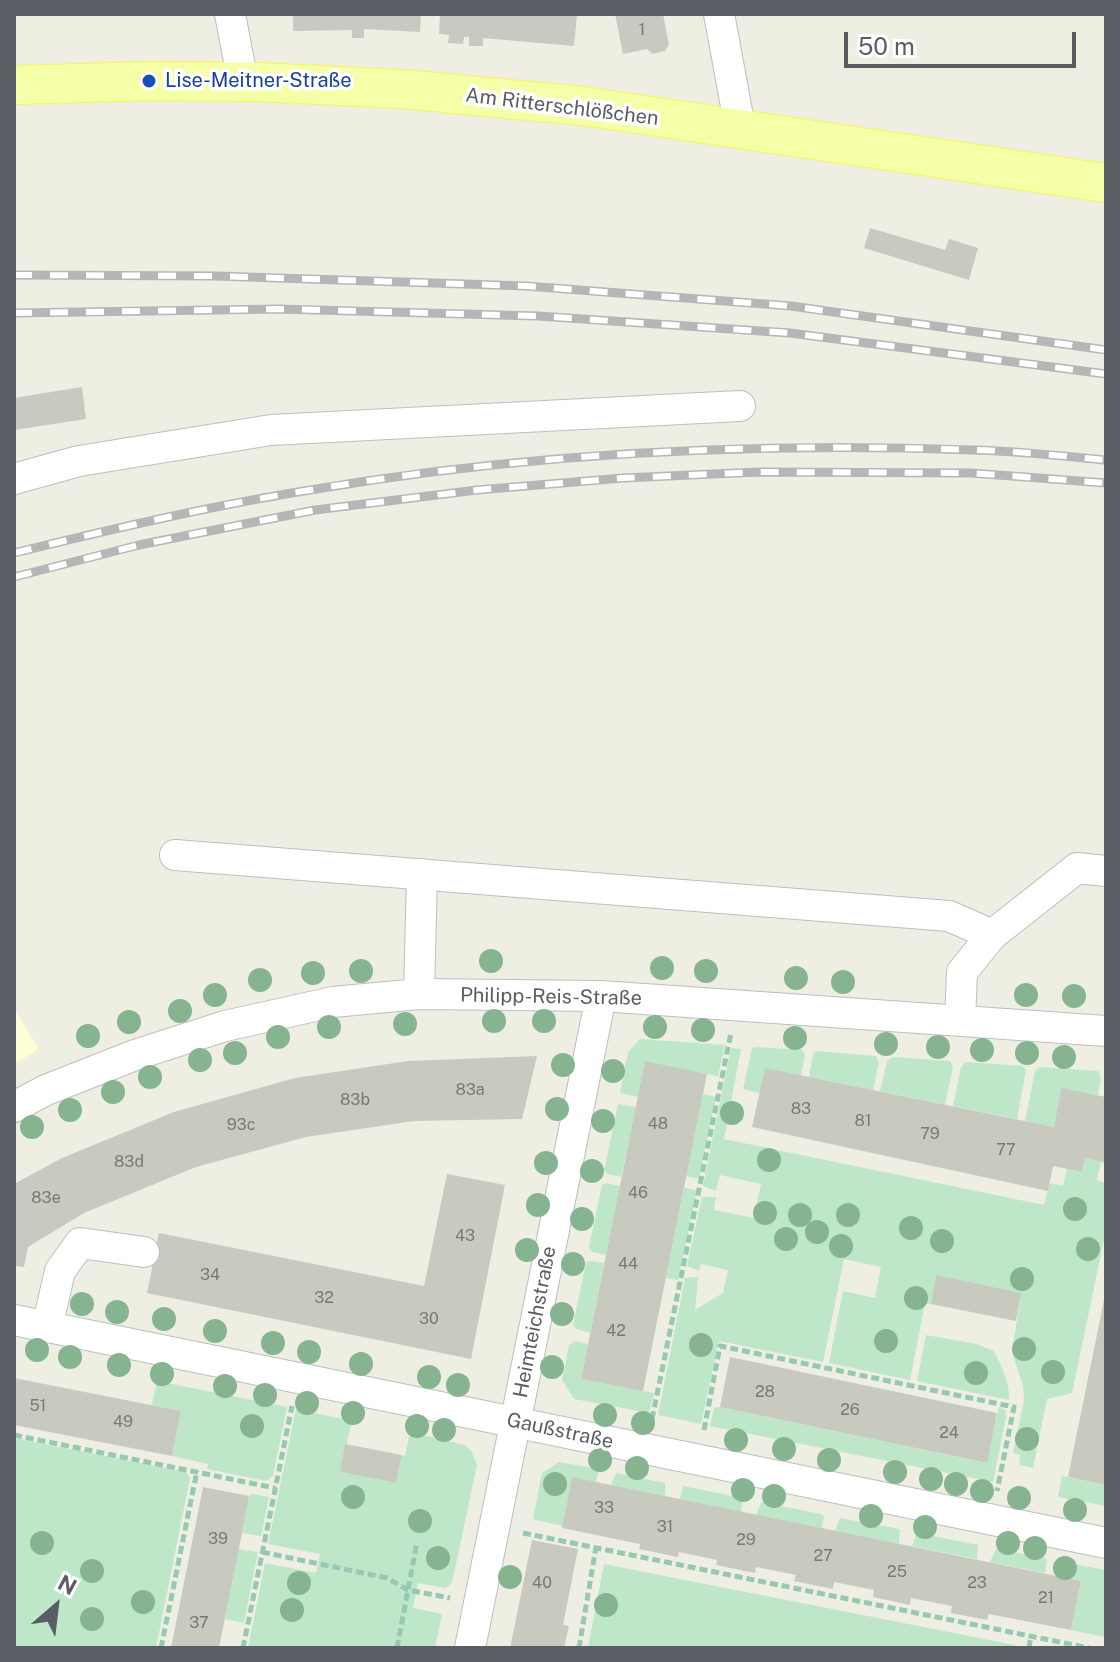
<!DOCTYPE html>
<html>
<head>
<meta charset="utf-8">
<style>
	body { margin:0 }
	#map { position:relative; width:1120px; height:1662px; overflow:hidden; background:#eeeee3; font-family:"Public Sans",sans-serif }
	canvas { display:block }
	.frame { position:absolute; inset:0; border:16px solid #5b5d64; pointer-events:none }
	.north { position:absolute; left:16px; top:1566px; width:80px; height:80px; -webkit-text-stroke:6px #fff; paint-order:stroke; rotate:28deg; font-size:22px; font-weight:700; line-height:32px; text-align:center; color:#5b5d64 }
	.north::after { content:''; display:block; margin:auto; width:28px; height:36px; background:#5b5d64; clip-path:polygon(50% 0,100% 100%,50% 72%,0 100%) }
	.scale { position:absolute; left:844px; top:32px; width:232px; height:36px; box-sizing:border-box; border:4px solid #5b5d64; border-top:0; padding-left:10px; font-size:24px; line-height:28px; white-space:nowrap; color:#5b5d64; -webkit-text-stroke:6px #fff; paint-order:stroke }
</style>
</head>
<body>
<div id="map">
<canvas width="1120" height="1662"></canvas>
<div class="frame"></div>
<div class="north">N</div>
<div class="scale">50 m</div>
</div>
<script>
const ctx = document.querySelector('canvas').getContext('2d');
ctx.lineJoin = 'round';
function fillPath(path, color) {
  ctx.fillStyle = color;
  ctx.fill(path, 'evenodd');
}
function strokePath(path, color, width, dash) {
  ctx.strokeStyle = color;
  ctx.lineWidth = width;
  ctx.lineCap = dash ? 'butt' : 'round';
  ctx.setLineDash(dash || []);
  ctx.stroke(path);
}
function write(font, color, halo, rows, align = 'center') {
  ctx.font = font + ' "Public Sans",sans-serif';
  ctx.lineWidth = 7;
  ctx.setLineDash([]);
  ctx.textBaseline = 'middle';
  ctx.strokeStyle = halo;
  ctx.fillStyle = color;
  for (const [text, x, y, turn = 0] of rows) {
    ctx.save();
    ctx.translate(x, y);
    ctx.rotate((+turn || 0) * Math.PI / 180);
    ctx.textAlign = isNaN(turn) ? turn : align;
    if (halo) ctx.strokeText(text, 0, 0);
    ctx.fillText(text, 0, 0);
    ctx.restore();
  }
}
fillPath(new Path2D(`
	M14 1009 39 1049 14 1064Z`), '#fdffd7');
fillPath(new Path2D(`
	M640 1039 725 1045 718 1076 645 1062 638 1097 620 1093 628 1052Z
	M755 1047 802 1050 805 1055 801 1076 760 1093 743 1089 752 1049Z
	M731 1048 741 1049 724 1139 1044 1205 1050 1183 1063 1186 1067 1169 1082 1172 1085 1158 1101 1162 1097 1180 1106 1183V1230L1072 1393 1047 1399 1033 1468 1019 1465 1020 1455 1013 1453 1024 1400 1023 1386 1012 1352 1021 1293 936 1276 931 1304 925 1303 910 1380 829 1363 843 1291 875 1298 881 1267 844 1259 823 1362 719 1341 701 1424 658 1415 685 1278 698 1277 695 1310 723 1293 728 1270 701 1264 699 1271 687 1266 702 1197H716L714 1210 754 1218 761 1184 720 1175 716 1191 703 1186Z
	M816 1051 876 1056 879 1062 873 1090 809 1077 813 1055Z
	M893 1057 950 1061 953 1067 945 1105 880 1091 887 1061Z
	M966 1062 1022 1066 1026 1070 1017 1119 953 1106 961 1067Z
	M1039 1067 1098 1071 1101 1077 1098 1096 1061 1089 1054 1127 1025 1121 1035 1071Z
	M703 1094 716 1097 699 1179 686 1176Z
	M618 1104 636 1107 621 1177 608 1174 604 1171Z
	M606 1183 620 1186 606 1255 592 1252 589 1247 602 1185Z
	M684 1188 697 1190 678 1280 666 1278Z
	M591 1261 604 1263 590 1333 577 1329 573 1325 586 1262Z
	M926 1335 976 1344 994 1351C1002 1368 1010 1382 1009 1400L917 1381Z
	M575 1341 588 1344 581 1379 654 1393 649 1413 574 1399 562 1380 569 1345Z
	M157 1381 287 1407 273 1476 266 1481 207 1469 208 1464 172 1456 181 1411 152 1405Z
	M720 1407 986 1463 999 1407 1005 1410 1006 1417 993 1482 710 1426 714 1408Z
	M296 1409 352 1421 340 1472 396 1483 402 1455 405 1456 410 1432 465 1445 472 1452 477 1465 452 1583 445 1588 418 1583 413 1608 442 1614 435 1648H248L265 1563 316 1573 320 1554 268 1544Z
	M14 1438 186 1472 190 1478 156 1648H14Z
	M559 1462 599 1469 596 1482 572 1478 562 1528V1526L533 1519 542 1473Z
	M616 1473 665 1483V1496L611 1485Z
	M1062 1476 1106 1485V1506L1058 1497Z
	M683 1486 743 1498 741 1512 680 1499Z
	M252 1494 269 1497 261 1536 242 1533 249 1496Z
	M761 1502 821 1514 824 1516 822 1528 756 1515Z
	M840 1518 900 1529 899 1544 835 1531Z
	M917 1533 978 1545 977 1559 912 1546Z
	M238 1549 258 1552 244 1623 225 1619Z
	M996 1549 1046 1558 1047 1562 1045 1573 990 1562Z
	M1063 1562 1106 1570V1637L1071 1630 1081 1581 1057 1576 1060 1564Z
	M604 1564 1015 1645V1648H588Z`), '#bee7ca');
fillPath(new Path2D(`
	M293 14H421L420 32 364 29V38H352V30L293 31Z
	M440 14H577L574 46 483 38V46H469V37H464L463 44 448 43 449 35 439 34Z
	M615 14H663L669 45 665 51 652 54 647 49 623 54Z
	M870 228 945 250 949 239 978 248 969 280 864 248Z
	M82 387 86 419 14 430V398Z
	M537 1056 522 1119 414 1121 306 1137 196 1167 84 1213 28 1247 24 1267 14 1266V1184L62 1158 174 1112 295 1078 408 1061Z
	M645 1061 707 1074 643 1391 581 1379Z
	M765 1068 1054 1127 1061 1088 1106 1097V1163L1085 1158 1082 1172 1053 1166 1048 1191 752 1127Z
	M447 1174 505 1185 471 1359 147 1293 159 1233 424 1286Z
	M936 1275 1021 1293 1016 1321 931 1304Z
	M1105 1295H1106V1485L1068 1477Z
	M730 1357 997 1413 987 1463 720 1407Z
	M14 1378 181 1411 172 1456 14 1425Z
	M345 1444 402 1455 396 1483 340 1472Z
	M572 1477 1081 1581 1071 1630 989 1614 987 1620 951 1613 952 1606 911 1598 910 1605 873 1597 874 1590 834 1582 833 1589 794 1581 796 1575 756 1567 755 1573 716 1565 717 1560 679 1552 678 1557 639 1549 640 1544 562 1528Z
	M203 1487 249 1496 242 1533 219 1648H171Z
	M532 1540 578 1549 563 1625 569 1626 564 1648H510Z`), '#c9cabf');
const minor = new Path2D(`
	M230 14 243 82
	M719 14 737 111 736 130
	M14 479 79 461 271 430 740 406
	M175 855 949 916 992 935
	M419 994 422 874
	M960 1021 962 972 992 935 1077 868 1106 871
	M14 1107 46 1090 135 1055 225 1026 333 1002 419 994 601 996 1106 1031
	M14 1320 1106 1543
	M47 1327 60 1271 80 1243 144 1252
	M470 1648 601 996`);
const major = new Path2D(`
	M14 85 149 81 258 82 402 89 583 106 1106 183`);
strokePath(minor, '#bdbec5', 32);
strokePath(major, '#f7f654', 40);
strokePath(new Path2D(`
	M652 1419 731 1033
	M704 1430 720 1346 1014 1407 997 1491
	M14 1435 275 1488
	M523 1533 1089 1648
	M262 1552 387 1578 408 1590 450 1598
	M161 1648 197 1471
	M243 1648 292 1406
	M397 1648 417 1542
	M579 1648 596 1547
	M1029 1648 1031 1636`), '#97c8b2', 5, [8, 4]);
strokePath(minor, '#fff', 30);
strokePath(major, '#f5ffa7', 38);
const rail = new Path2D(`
	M14 275 216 276 526 286 791 306 1106 350
	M14 313 279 309 538 316 790 333 1106 374
	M14 553C112 529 210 506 310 490 528 453 753 442 973 450 1017 451 1062 456 1106 460
	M14 577 139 545 315 510 477 490 623 478 759 472 971 473 1106 483`);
strokePath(rail, '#b6b6b7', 9);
strokePath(rail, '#fff', 6, [18]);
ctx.fillStyle = '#86b490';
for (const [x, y] of [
	[491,961],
	[662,968],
	[361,971],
	[706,971],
	[313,973],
	[796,978],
	[260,980],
	[843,982],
	[215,995],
	[1026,995],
	[1074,996],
	[180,1011],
	[494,1021],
	[544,1021],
	[129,1022],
	[405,1024],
	[329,1027],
	[655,1027],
	[703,1030],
	[88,1036],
	[278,1037],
	[795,1038],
	[886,1044],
	[938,1047],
	[982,1050],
	[235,1053],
	[1027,1053],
	[1064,1057],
	[200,1060],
	[563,1065],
	[613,1071],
	[150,1077],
	[113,1092],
	[557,1109],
	[70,1110],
	[732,1113],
	[603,1121],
	[32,1127],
	[769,1160],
	[546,1163],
	[592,1171],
	[538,1205],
	[1075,1209],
	[765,1213],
	[800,1215],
	[848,1215],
	[582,1219],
	[911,1228],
	[817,1232],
	[786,1239],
	[942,1241],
	[841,1246],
	[1088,1249],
	[527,1250],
	[573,1264],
	[1022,1279],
	[916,1298],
	[82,1304],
	[117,1312],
	[562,1314],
	[164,1319],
	[215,1331],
	[886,1341],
	[273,1343],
	[701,1345],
	[1024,1349],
	[37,1350],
	[309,1352],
	[70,1357],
	[361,1364],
	[119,1365],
	[552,1367],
	[1053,1372],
	[976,1373],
	[162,1374],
	[429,1377],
	[458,1385],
	[225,1386],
	[265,1395],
	[307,1403],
	[353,1413],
	[605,1415],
	[643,1423],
	[252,1426],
	[417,1426],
	[444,1430],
	[1027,1439],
	[736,1440],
	[784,1449],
	[600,1460],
	[829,1460],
	[637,1468],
	[895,1472],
	[931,1479],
	[555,1484],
	[956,1484],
	[743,1490],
	[982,1491],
	[774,1496],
	[353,1497],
	[1019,1498],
	[1075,1510],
	[871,1516],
	[420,1521],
	[925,1527],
	[42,1543],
	[1008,1543],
	[1035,1548],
	[438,1558],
	[1065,1568],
	[92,1571],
	[510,1577],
	[299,1583],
	[143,1602],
	[606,1605],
	[292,1610],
	[92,1619]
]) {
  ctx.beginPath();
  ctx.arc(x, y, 12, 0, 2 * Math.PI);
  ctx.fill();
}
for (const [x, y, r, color] of [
	[149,81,8,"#1a4fb4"]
]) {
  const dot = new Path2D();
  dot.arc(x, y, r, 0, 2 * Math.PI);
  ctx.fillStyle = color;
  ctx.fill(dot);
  strokePath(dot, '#fff', 3);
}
write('16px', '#76787b', null, [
	["1",642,30],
	["83a",470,1090],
	["83b",355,1100],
	["83",801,1109],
	["81",863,1121],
	["48",658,1124],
	["93c",241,1125],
	["79",930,1134],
	["77",1006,1150],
	["83d",129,1162],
	["46",638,1193],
	["83e",46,1198],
	["43",465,1236],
	["44",628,1264],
	["34",210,1275],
	["32",324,1298],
	["30",429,1319],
	["42",616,1331],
	["28",765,1392],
	["51",38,1406],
	["26",850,1410],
	["49",123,1422],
	["24",949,1433],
	["33",604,1508],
	["31",665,1527],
	["39",218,1539],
	["29",746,1540],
	["27",823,1556],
	["25",897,1572],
	["40",542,1583],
	["23",977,1583],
	["21",1046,1598],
	["37",199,1623]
]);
write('20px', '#164399', '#fff', [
	["Lise-Meitner-Straße",165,81]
], 'left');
write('20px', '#5b5d64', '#fff', [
	["Am Ritterschlößchen",562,107,7],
	["Philipp-Reis-Straße",551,997,1],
	["Heimteichstraße",535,1322,-79],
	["Gaußstraße",560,1431,12]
]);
</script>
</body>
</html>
